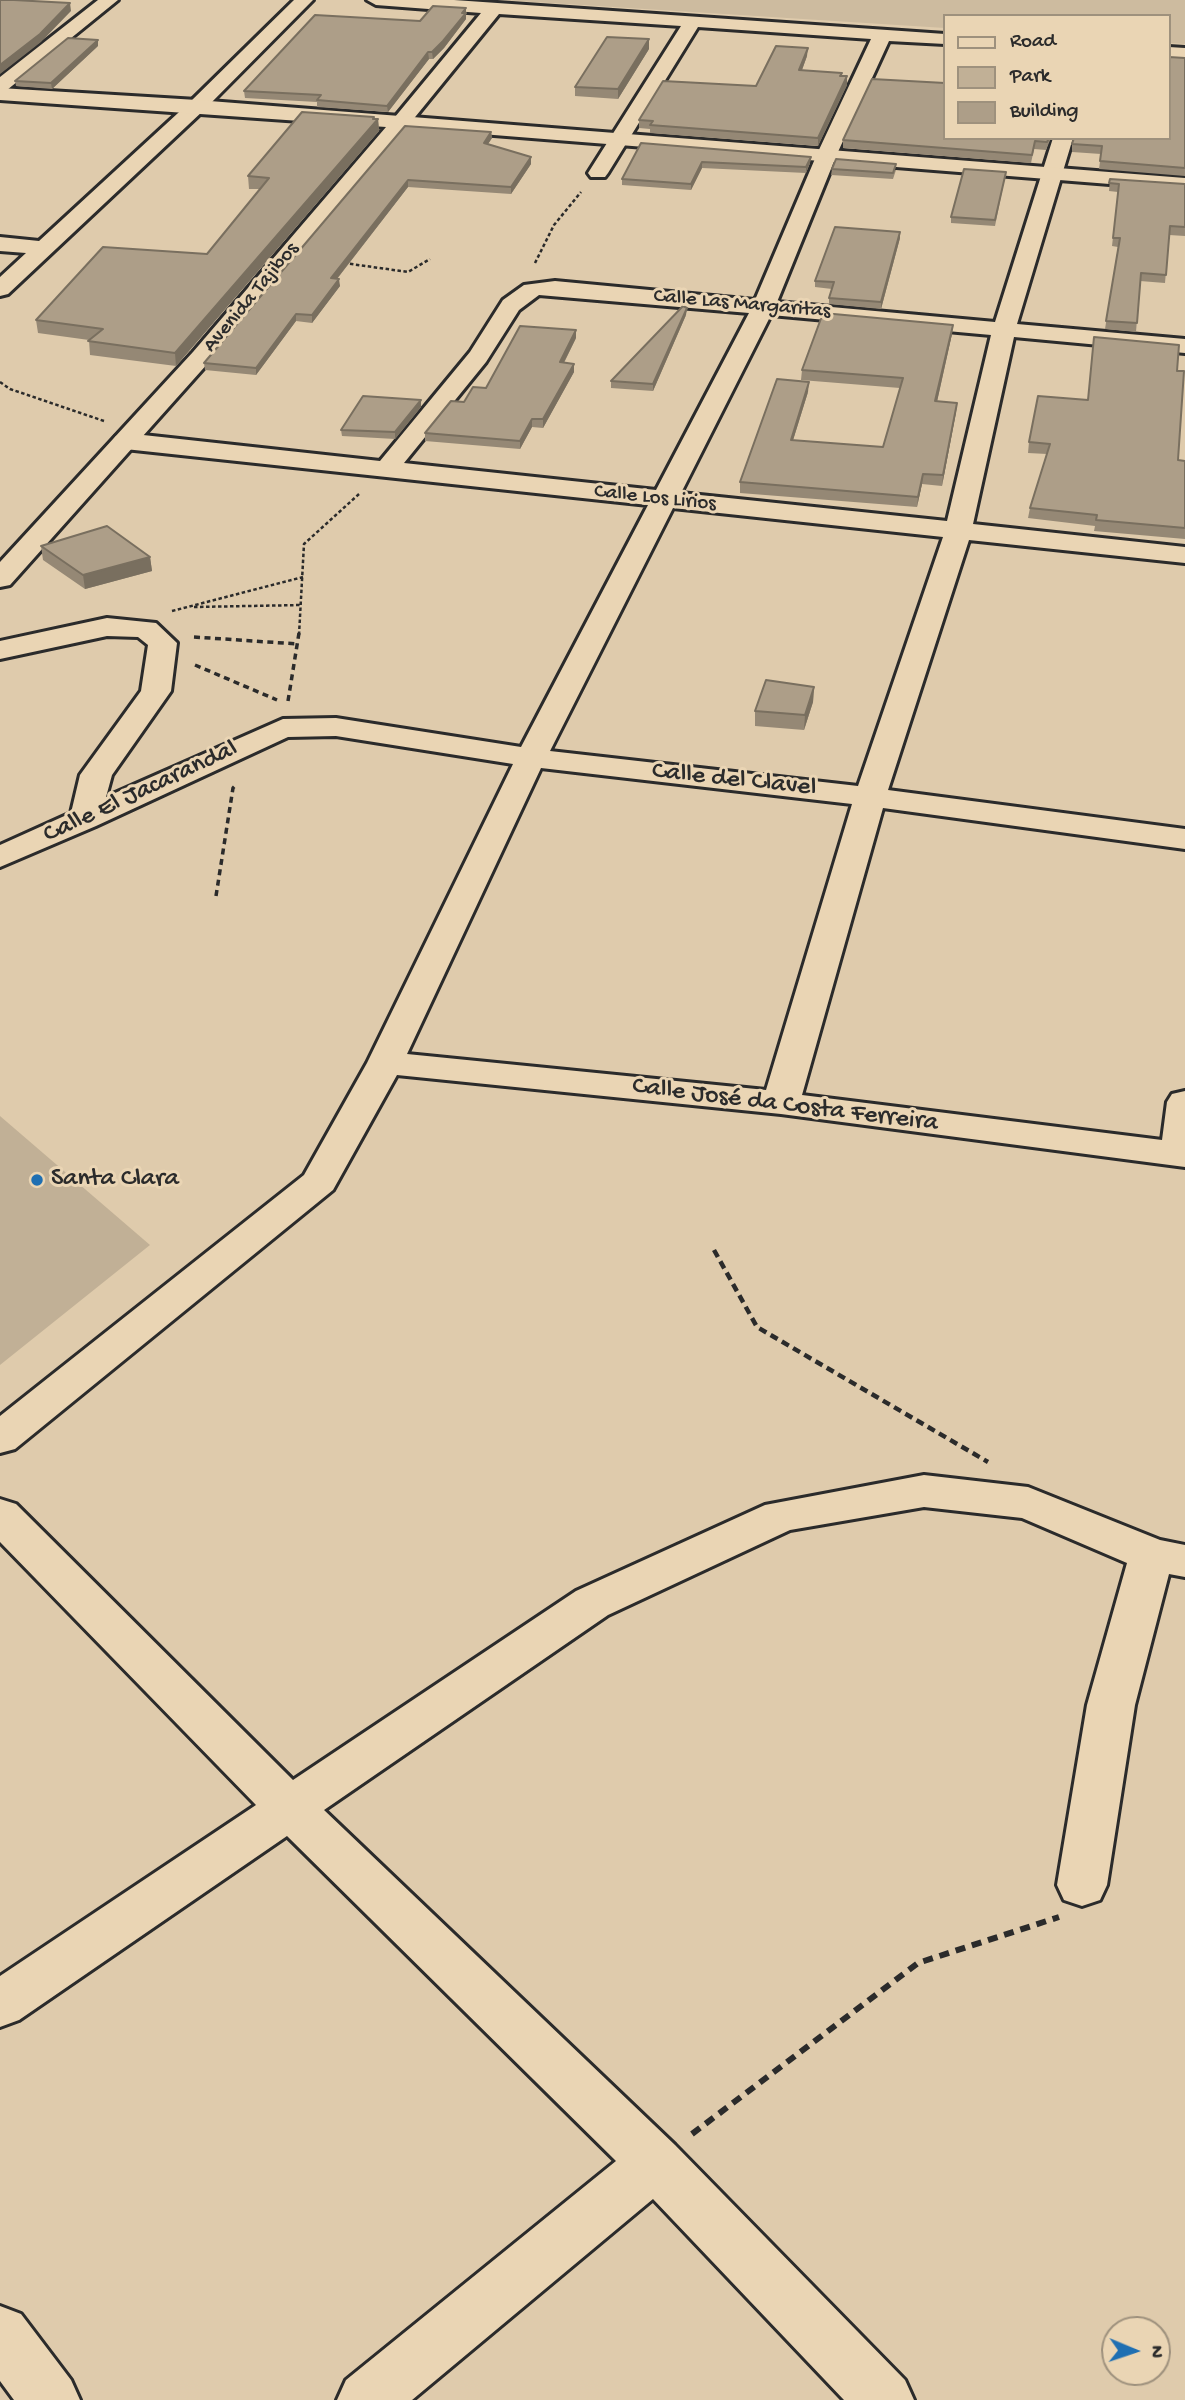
<!DOCTYPE html>
<html>
<head>
<meta charset="utf-8">
<style>
	body { margin:0 }
	#map { position:relative; width:1185px; height:2400px; overflow:hidden; background:#dfcbac; font-family:"Gochi Hand",sans-serif }
	canvas { display:block }
	.legend { position:absolute; left:943px; top:14px; width:228px; height:126px; box-sizing:border-box; background:#ead5b4; border:2px solid #9e917d; margin:0; padding:9px 12px; list-style:none; font-size:21px; color:#2b2b2b }
	.legend li { display:flex; align-items:center; gap:14px; height:35px }
	.legend b { width:35px; border:2px solid #9e917d }
	.north { position:absolute; left:1101px; top:2316px; width:70px; height:70px; box-sizing:border-box; background:#ead5b4; border:2px solid #9e917d; border-radius:50%; rotate:92deg; font-size:19px; font-weight:700; line-height:28px; text-align:center; color:#2b2b2b }
	.north::after { content:''; display:block; margin:auto; width:24px; height:32px; background:#1f6fb2; clip-path:polygon(50% 0,100% 100%,50% 72%,0 100%) }
</style>
</head>
<body>
<div id="map">
<canvas width="1185" height="2400"></canvas>
<ul class="legend">
<li><b style="height:9px;background:#ead5b4"></b>Road</li>
<li><b style="height:19px;background:#c1b096"></b>Park</li>
<li><b style="height:19px;background:#ad9e88"></b>Building</li>
</ul>
<div class="north">N</div>
</div>
<script>
const ctx = document.querySelector('canvas').getContext('2d');
ctx.lineJoin = 'round';
function fillPath(path, color) {
  ctx.fillStyle = color;
  ctx.fill(path, 'evenodd');
}
function strokePath(path, color, width, dash) {
  ctx.strokeStyle = color;
  ctx.lineWidth = width;
  ctx.lineCap = dash ? 'butt' : 'round';
  ctx.setLineDash(dash || []);
  ctx.stroke(path);
}
function write(font, color, halo, rows, align = 'center') {
  ctx.font = font + ' "Gochi Hand",sans-serif';
  ctx.lineWidth = 6;
  ctx.setLineDash([]);
  ctx.textBaseline = 'middle';
  ctx.strokeStyle = halo;
  ctx.fillStyle = color;
  for (const [text, x, y, turn = 0] of rows) {
    ctx.save();
    ctx.translate(x, y);
    ctx.rotate((+turn || 0) * Math.PI / 180);
    ctx.textAlign = isNaN(turn) ? turn : align;
    if (halo) ctx.strokeText(text, 0, 0);
    ctx.fillText(text, 0, 0);
    ctx.restore();
  }
}
fillPath(new Path2D(`
	M503 0H1185V44L1169 43V16H945V28Z`), '#cdbb9f');
fillPath(new Path2D(`
	M0 1116 150 1245 0 1365Z`), '#c1b096');
const street = new Path2D(`
	M98 0H118L7 90 0 92V77Z
	M294 0H313L204 110 8 294 0 296V277L26 253 0 251V237L39 241 190 102Z
	M367 0H454L945 34V44L889 41 837 154 777 302 995 322 1053 138H1073L1017 324 1185 339V353L1014 337 973 524 1185 547V563L969 540 888 790 1185 829V849L883 808 802 1095 1162 1140 1167 1102 1172 1094 1185 1091V1167L781 1114 397 1075 333 1190 15 1449 0 1453V1416L304 1175 367 1063 513 764 336 736 288 737 96 826 0 867V845L71 813 80 775 141 691 148 645 138 637 107 636 0 659V641L107 618 156 623 177 643 171 691 112 775 106 797 283 719 336 718 521 747 648 505 125 449 116 446 112 441 116 436 125 433 380 461 470 352 503 300 524 285 555 281 755 300 817 154 871 39 698 27 608 173 605 177H591L588 173 681 26 499 14 407 127H393L390 123 481 13 376 5ZM539 295 749 313 656 490 404 463 486 362 519 310ZM771 315 991 335 947 521 681 493ZM673 508 943 537 858 786 550 751ZM541 768 852 804 766 1090 407 1054Z
	M1169 47 1185 48V60L1169 59Z
	M924 1475 1028 1487 1160 1540 1185 1545V1577L1169 1574 1135 1705 1107 1885 1100 1900 1082 1906 1064 1900 1057 1885 1087 1705 1127 1563 1022 1518 924 1507 790 1530 608 1615 324 1810 675 2145 905 2380 914 2400H844L653 2199 412 2400H337L346 2380 616 2161 287 1836 19 2020 0 2027V1976L256 1805 0 1542V1499L16 1504 293 1780 576 1591 765 1505Z
	M0 2306 21 2314 71 2380 80 2400H14L0 2381Z`);
const secondary = new Path2D(`
	M0 88 197 100 1185 178V190L406 128 209 362 10 585 0 587V562L193 352 386 127 0 100Z`);
strokePath(street, '#2b2b2b', 6);
strokePath(secondary, '#2b2b2b', 6);
strokePath(new Path2D(`
	M344 263 408 272 430 259
	M535 263 554 225 581 192
	M0 382 10 389 104 421
	M194 607 302 605
	M172 611 303 577
	M299 635 304 544 359 494`), '#2b2b2b', 2.5, [3.5, 2.5]);
strokePath(new Path2D(`
	M194 637 298 644
	M195 665 277 700
	M288 701 299 633
	M216 896 233 788 237 784`), '#2b2b2b', 3.5, [6, 4.5]);
strokePath(new Path2D(`
	M714 1250 757 1327 988 1462`), '#2b2b2b', 4.5, [8, 5]);
strokePath(new Path2D(`
	M692 2134 918 1963 1059 1917`), '#2b2b2b', 6, [10, 7]);
fillPath(street, '#ead5b4');
fillPath(secondary, '#ead5b4');
fillPath(new Path2D(`
	M466 8V19L444 48 433 59H429L388 112 317 107V102L245 98 244 91Z
	M98 46 52 89 16 86 15 81Z
	M649 49 618 99 575 96V87Z
	M807 56 802 70 847 76V85L818 146 650 133V129L639 128V120L756 86Z
	M1185 58V176L1099 169 1101 154 1072 152V144Z
	M374 117V119H378L379 131 176 366 90 355 89 340 38 333 36 320 207 254 260 189H249L248 176Z
	M405 126 491 132 492 138 488 144 531 164 511 194 408 187 337 279 340 286 312 323 296 321 256 375 205 370 204 363Z
	M1051 138 1046 150 1034 149 1031 163 843 148V140Z
	M641 143 811 157 810 163 806 173 702 168 691 190 622 185V179Z
	M832 169 896 170 893 179 831 175Z
	M1006 172 995 226 951 223V217Z
	M1110 179 1185 184V236L1169 235 1165 283 1140 281 1136 332 1105 329 1118 247 1112 246 1118 192 1109 191Z
	M900 238 881 309 829 304V298L832 289 815 287V281Z
	M686 315 653 391 611 388V381Z
	M952 334 937 401 957 403 956 412 942 486 922 484 917 507 740 493V482L808 392 793 440 883 447 900 388 801 380 802 370Z
	M576 338 564 363 574 372 543 428 532 427 520 449 425 441V433L464 402Z
	M1177 371 1178 460 1185 461V539L1094 531 1095 526 1028 518 1030 508 1047 454 1028 453 1029 442 1088 400Z
	M421 407 395 439 342 436 341 430Z
	M41 546 150 557 152 571 85 589 43 560Z
	M814 687 813 702 804 730 755 726V711Z`), '#958875');
fillPath(new Path2D(`
	M70 3 71 11 41 42 0 74V65Z
	M466 8V19L444 48 433 59 432 52Z
	M649 39V49L618 99V89Z
	M98 40V46L52 89 51 83Z
	M808 48 807 56 799 78V70Z
	M428 52 429 59 388 112 387 106Z
	M847 76V85L818 146V138Z
	M374 117 375 124 378 119 379 131 176 366 175 353Z
	M491 132 492 138 484 150V143Z
	M531 157V164L511 194V187Z
	M811 157 810 163 806 173V167Z
	M702 162V168L691 190V184Z
	M408 180V187L332 285 331 278Z
	M900 232V238L881 309V302Z
	M339 279 340 286 312 323V315Z
	M687 308 686 315 653 391V384Z
	M296 314V321L256 375V368Z
	M953 325 952 334 935 411V401Z
	M576 330V338L560 370V362Z
	M574 364V372L543 428V419Z
	M809 382 808 392 790 450 791 440Z
	M421 400V407L395 439V432Z
	M957 403 956 412 942 486 943 475Z
	M532 419V427L520 449V441Z
	M923 474 922 484 917 507 918 497Z
	M150 557 152 571 85 589 83 575Z
	M814 687 813 702 804 730 805 715Z`), '#796f5f');
const building = new Path2D(`
	M0 0H14L70 3 40 34 0 65Z
	M433 6 466 8 462 13H466L443 41 432 52H428L387 106 317 100 321 95 244 91 315 15 420 21Z
	M607 37 649 39 618 89 575 87Z
	M68 38 98 40 51 83 15 81Z
	M776 46 808 48 799 70 842 73 840 76H847L818 138 650 125 653 121 639 120 663 81 756 86Z
	M1169 57 1185 58V168L1100 161 1102 146 1072 144 1074 138H1169Z
	M872 79 945 83V138H1049L1047 142 1035 141 1032 155 843 140Z
	M302 112 374 117 373 119H378L175 353 88 341 103 329 36 320 103 247 207 254 269 178 248 176Z
	M405 126 491 132 484 143 531 157 511 187 408 180 331 278 339 279 312 315 296 314 256 368 204 363Z
	M641 143 811 157 806 167 702 162 691 184 622 179Z
	M836 159 896 164 893 173 832 169Z
	M964 169 1006 172 995 220 951 217Z
	M1110 179 1185 184V227L1170 226 1166 275 1141 273 1137 323 1106 321 1120 238H1113L1119 184 1109 183Z
	M835 227 900 232 881 302 829 298 834 282 815 281Z
	M683 306 687 308 653 384 611 381Z
	M823 313 953 325 935 401 957 403 943 475 923 474 918 497 740 482 777 379 809 382 791 440 883 447 903 378 802 370Z
	M520 326 576 330 560 362 574 364 543 419H532L520 441 425 433 451 401 464 402 473 387 486 388Z
	M1094 337 1179 345 1177 371H1184L1178 460 1185 461V528L1096 520 1097 515 1030 508 1050 444 1029 442 1038 396 1088 400Z
	M363 396 421 400 395 432 341 430Z
	M107 526 150 557 83 575 41 546Z
	M766 680 814 687 805 715 755 711Z`);
fillPath(building, '#ad9e88');
strokePath(building, '#796f5f', 2);
for (const [x, y, r, color] of [
	[37,1180,7,"#1f6fb2"]
]) {
  const dot = new Path2D();
  dot.arc(x, y, r, 0, 2 * Math.PI);
  ctx.fillStyle = color;
  ctx.fill(dot);
  strokePath(dot, '#ead5b4', 2.5);
}
write('21px', '#2b2b2b', '#ead5b4', [
	["Avenida Tajibos",252,298,-50],
	["Calle Las Margaritas",742,305,5],
	["Calle Los Lirios",655,499,6]
]);
write('26px', '#2b2b2b', '#ead5b4', [
	["Calle del Clavel",734,781,6],
	["Calle El Jacarandal",141,793,-25],
	["Calle José da Costa Ferreira",785,1106,7]
]);
write('26px', '#2b2b2b', '#ead5b4', [
	["Santa Clara",51,1180]
], 'left');
</script>
</body>
</html>
